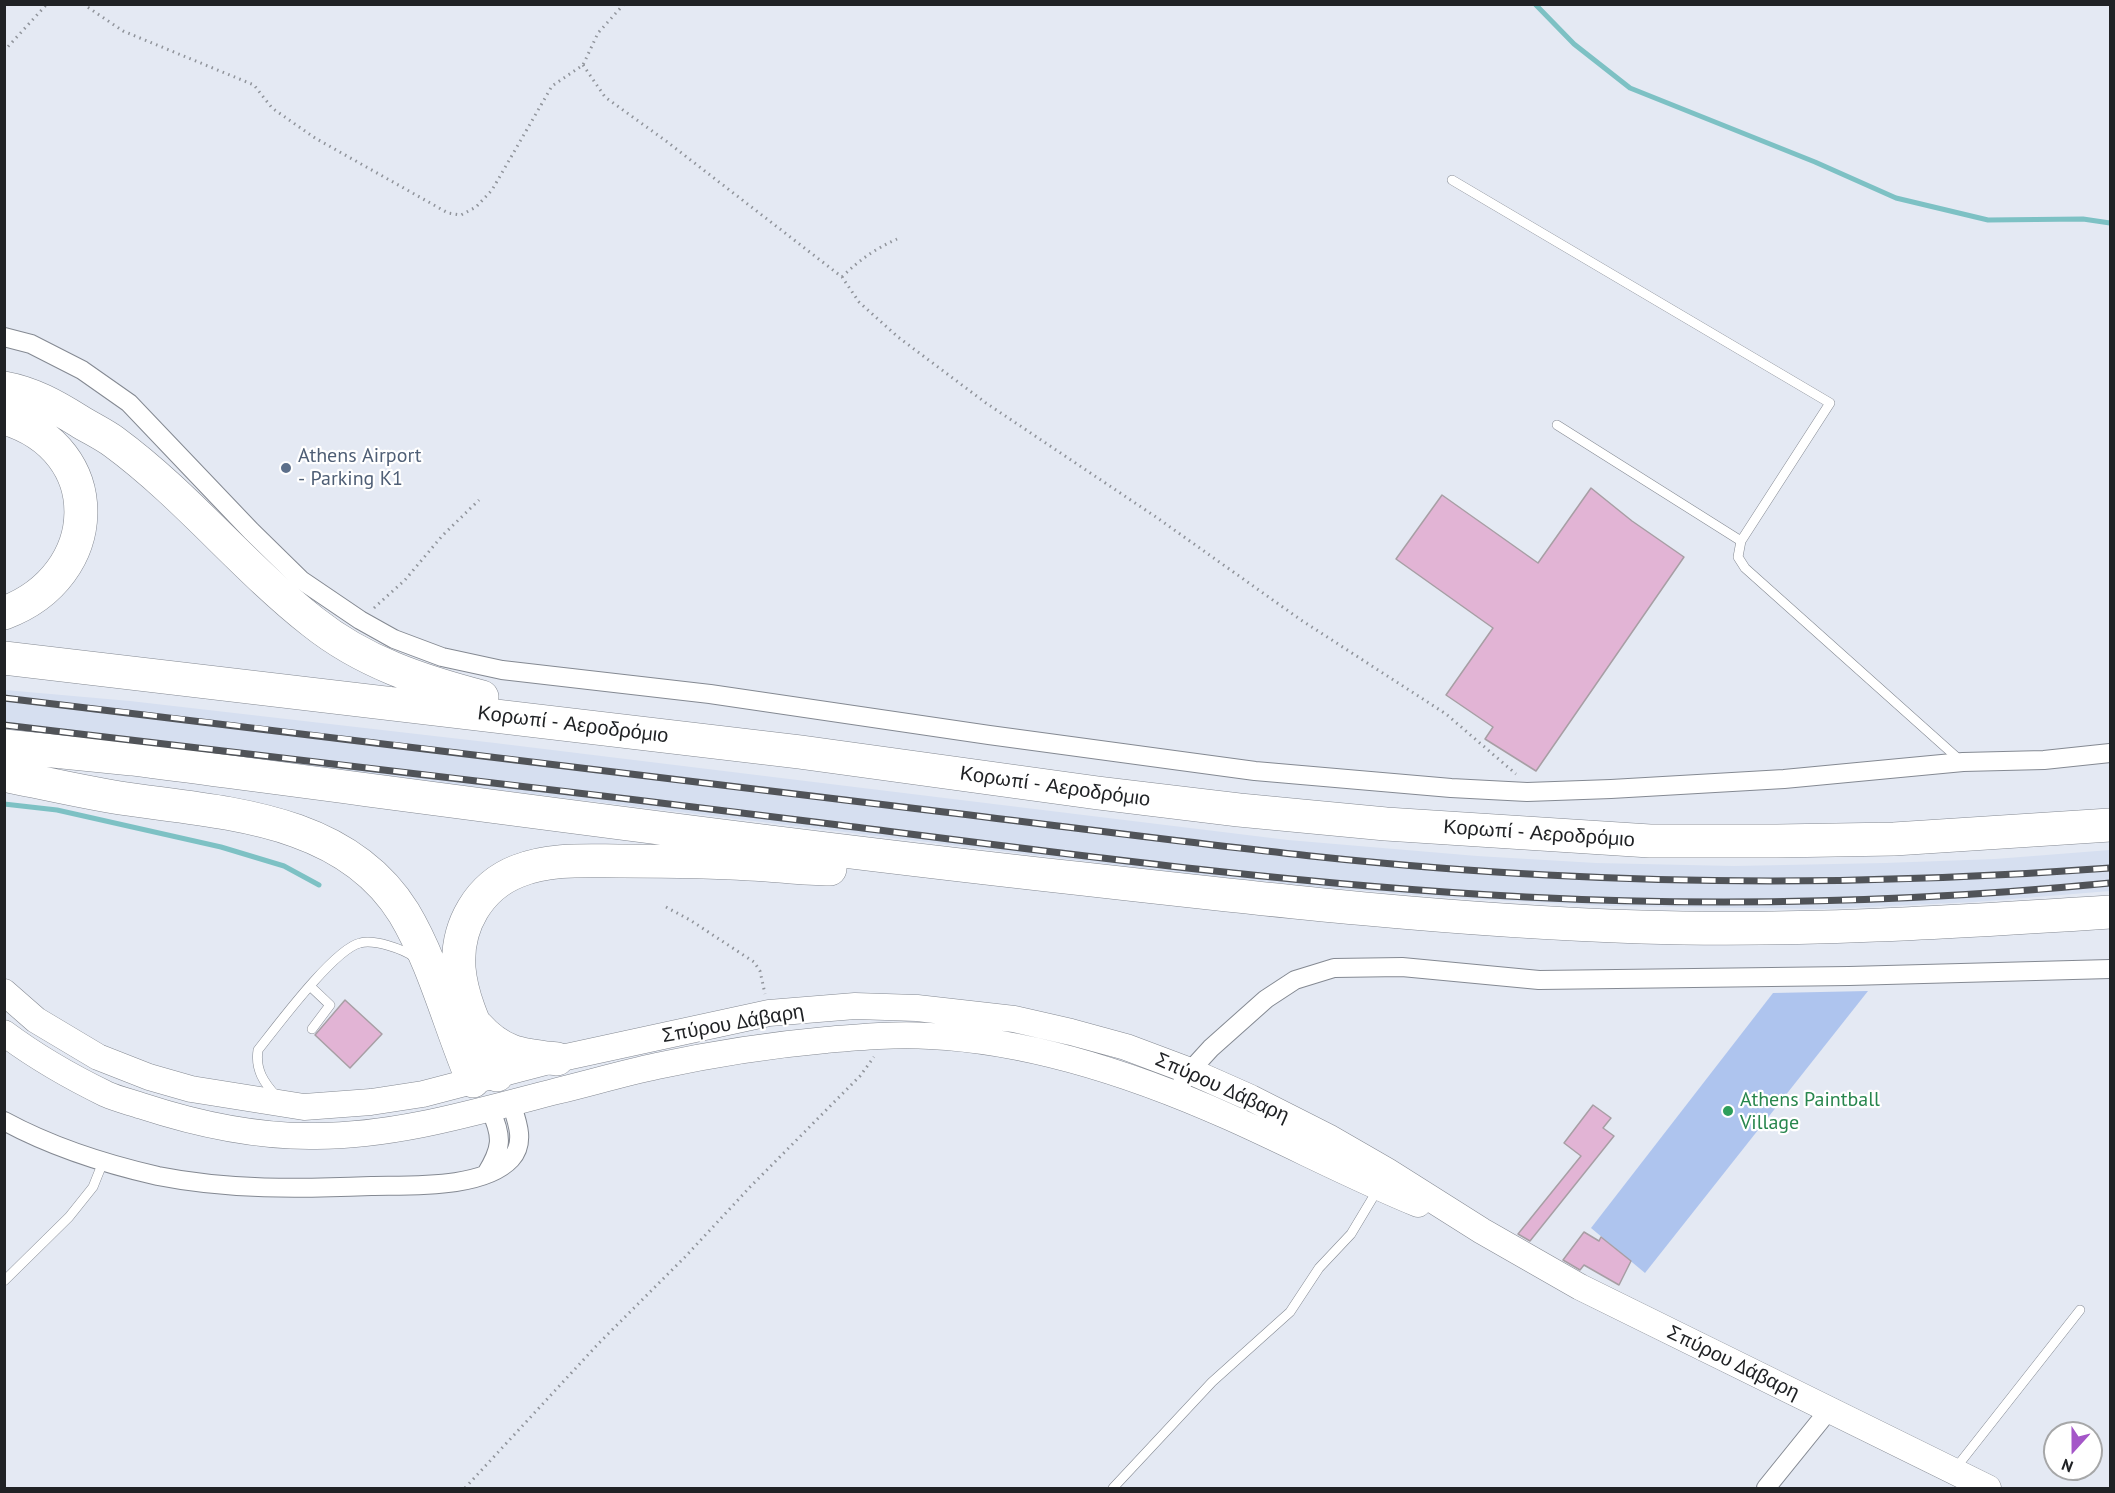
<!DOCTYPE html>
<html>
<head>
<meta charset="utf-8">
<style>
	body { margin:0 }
	#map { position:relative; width:2115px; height:1493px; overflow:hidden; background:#e4e9f3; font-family:"PT Sans",sans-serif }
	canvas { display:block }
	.frame { position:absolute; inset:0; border:6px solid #202225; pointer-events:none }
	.north { position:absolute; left:2043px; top:1421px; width:60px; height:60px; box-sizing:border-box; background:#fff; border:2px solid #a6a7a8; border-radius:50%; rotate:201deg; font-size:16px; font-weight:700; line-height:24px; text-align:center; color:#202225 }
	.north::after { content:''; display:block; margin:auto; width:21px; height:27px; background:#a456c8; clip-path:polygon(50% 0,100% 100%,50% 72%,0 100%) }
</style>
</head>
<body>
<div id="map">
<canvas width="2115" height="1493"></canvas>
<div class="frame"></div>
<div class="north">N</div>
</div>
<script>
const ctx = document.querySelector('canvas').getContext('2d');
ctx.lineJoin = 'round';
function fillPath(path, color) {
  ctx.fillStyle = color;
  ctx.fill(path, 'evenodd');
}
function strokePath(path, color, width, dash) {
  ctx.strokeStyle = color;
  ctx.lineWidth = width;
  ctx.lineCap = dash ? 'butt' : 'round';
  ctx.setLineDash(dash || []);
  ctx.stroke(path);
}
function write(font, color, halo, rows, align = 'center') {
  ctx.font = font + ' "PT Sans",sans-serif';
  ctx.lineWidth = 4.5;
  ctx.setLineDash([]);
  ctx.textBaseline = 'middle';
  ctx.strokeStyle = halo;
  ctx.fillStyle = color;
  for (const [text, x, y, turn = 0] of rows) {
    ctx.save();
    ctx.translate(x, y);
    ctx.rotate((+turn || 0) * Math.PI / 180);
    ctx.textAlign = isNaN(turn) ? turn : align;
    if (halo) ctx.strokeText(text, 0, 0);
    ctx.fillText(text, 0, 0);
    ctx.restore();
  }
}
fillPath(new Path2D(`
	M5 690 130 701 495 743 1288 840 1477 856 1596 863 1734 866 1885 863 1995 859 2110 850V891L1975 902 1823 909 1609 906 1455 898 1319 887 1181 873 5 730Z`), '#d6dff0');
fillPath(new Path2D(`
	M1868 991 1645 1273 1591 1228 1773 993Z`), '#aec4ee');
strokePath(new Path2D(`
	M1535 4 1574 44 1630 88 1815 162 1896 198 1988 220 2083 219 2110 223
	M4 804 57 810 221 847 284 866 319 885`), '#7dc1c4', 5);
const building = new Path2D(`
	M1591 488 1632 521 1684 557 1536 771 1485 739 1493 727 1446 695 1493 628 1396 559 1442 495 1538 563Z
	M345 1000 382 1034 350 1068 315 1035Z
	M1593 1105 1611 1118 1603 1128 1614 1136 1530 1241 1518 1234 1581 1156 1564 1143Z
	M1584 1232 1599 1241 1601 1237 1631 1261 1619 1285 1584 1265 1580 1270 1563 1260Z`);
fillPath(building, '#e2b4d5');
strokePath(building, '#a79ea4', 1.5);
const lane = new Path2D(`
	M1452 180 1830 403 1741 541 1738 557 1745 568 1962 762
	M1557 425 1741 541
	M310 986 330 1005 312 1029
	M277 1097C264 1083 255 1070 258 1050 277 1026 334 949 360 943 374 939 403 949 414 957
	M4 1281 69 1217 93 1187 103 1162
	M1955 1469 2080 1310
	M1113 1488 1212 1382 1290 1312 1319 1268 1351 1234 1378 1189`);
const street = new Path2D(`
	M4 337 31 344 82 370 129 403 251 531 301 580 360 620 394 639 442 657 502 670 710 694 989 735 1255 771 1451 788 1527 792 1611 789 1784 779 1963 762 2044 760 2110 753
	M1175 1094 1190 1071 1211 1048 1266 999 1295 980 1334 968 1402 967 1539 980 1849 976 2110 969
	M4 1121C52 1147 105 1164 158 1176 228 1190 300 1189 371 1186 410 1185 483 1189 511 1159 526 1143 517 1121 511 1103
	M486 1174C502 1148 503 1137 490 1109
	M1766 1488 1829 1410`);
const secondary = new Path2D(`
	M4 992 36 1020 98 1057 149 1077 191 1089 304 1107 371 1102 423 1094 557 1059 769 1013 855 1006 917 1008 1014 1019 1071 1032 1126 1047 1190 1071 1251 1098 1328 1137 1387 1171 1482 1231 1580 1287 1988 1488
	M4 1033C36 1057 71 1077 106 1094 117 1099 130 1102 142 1106 197 1124 258 1137 316 1136 398 1136 479 1111 557 1091 590 1083 624 1073 657 1066 713 1054 770 1045 826 1040 861 1037 895 1034 930 1036 1033 1041 1135 1075 1229 1117 1292 1145 1354 1178 1418 1204`);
const highway = new Path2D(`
	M4 388C32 393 55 406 79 421 90 428 103 434 114 442 186 495 243 567 313 622 363 662 421 681 482 697
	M4 418C109 449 104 576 4 613
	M4 658 800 752 1098 793 1239 810 1386 824 1650 841H1777L1894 839 2110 825
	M4 746 132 759C449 800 766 844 1084 879 1269 900 1455 921 1641 927 1797 932 1955 922 2110 912
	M4 775C43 783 82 792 120 798 221 813 344 816 404 913 434 963 450 1027 473 1081
	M477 1026C502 1054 522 1055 557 1059
	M497 1075C483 1041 462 1005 459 968 456 926 479 886 518 871 551 858 587 861 622 861 664 861 706 861 749 864 776 865 803 869 830 869`);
strokePath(lane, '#848992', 10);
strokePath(street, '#848992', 20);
strokePath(secondary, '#848992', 27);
strokePath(highway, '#848992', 34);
strokePath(new Path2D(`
	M83 4 123 31 254 85 272 108 315 138 448 213 461 215 476 207 492 190 552 86 583 65 598 33 624 4
	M4 51 47 4
	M583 65 605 97 666 141 842 277 859 302 898 337 986 403 1156 517 1301 620 1446 714 1516 774
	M842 277C859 260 875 249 897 239
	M374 608 405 580 442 536 479 500
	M666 907 690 920 754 962 760 971 765 994
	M465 1488 599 1343 685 1257 750 1187 860 1076 874 1057`), '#90949b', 3, [1.5, 4.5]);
strokePath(lane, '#fff', 9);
strokePath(street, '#fff', 18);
strokePath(secondary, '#fff', 26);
strokePath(highway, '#fff', 33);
const rail = new Path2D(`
	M4 698C318 734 631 775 944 812 1145 836 1345 865 1547 875 1735 885 1923 882 2110 868
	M4 725C283 758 561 790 839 825 1067 854 1296 885 1526 897 1721 907 1916 902 2110 883`);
strokePath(rail, '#505358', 7);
strokePath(rail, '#fff', 4.5, [14]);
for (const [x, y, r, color] of [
	[286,468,6,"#5c6f8a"],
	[1728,1111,6,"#2e9e5b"]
]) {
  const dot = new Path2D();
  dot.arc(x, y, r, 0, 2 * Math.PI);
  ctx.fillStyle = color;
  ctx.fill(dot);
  strokePath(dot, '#fff', 2);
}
write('20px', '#4e5e75', '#fff', [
	["Athens Airport",298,456],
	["- Parking K1",298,479]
], 'left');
write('20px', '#202225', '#fff', [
	["Κορωπί - Αεροδρόμιο",573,725,7],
	["Κορωπί - Αεροδρόμιο",1055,787,8],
	["Κορωπί - Αεροδρόμιο",1539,834,4],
	["Σπύρου Δάβαρη",733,1024,-10],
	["Σπύρου Δάβαρη",1222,1088,24],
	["Σπύρου Δάβαρη",1733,1363,26]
]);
write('20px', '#27864d', '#fff', [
	["Athens Paintball",1740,1100],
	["Village",1740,1123]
], 'left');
</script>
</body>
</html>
